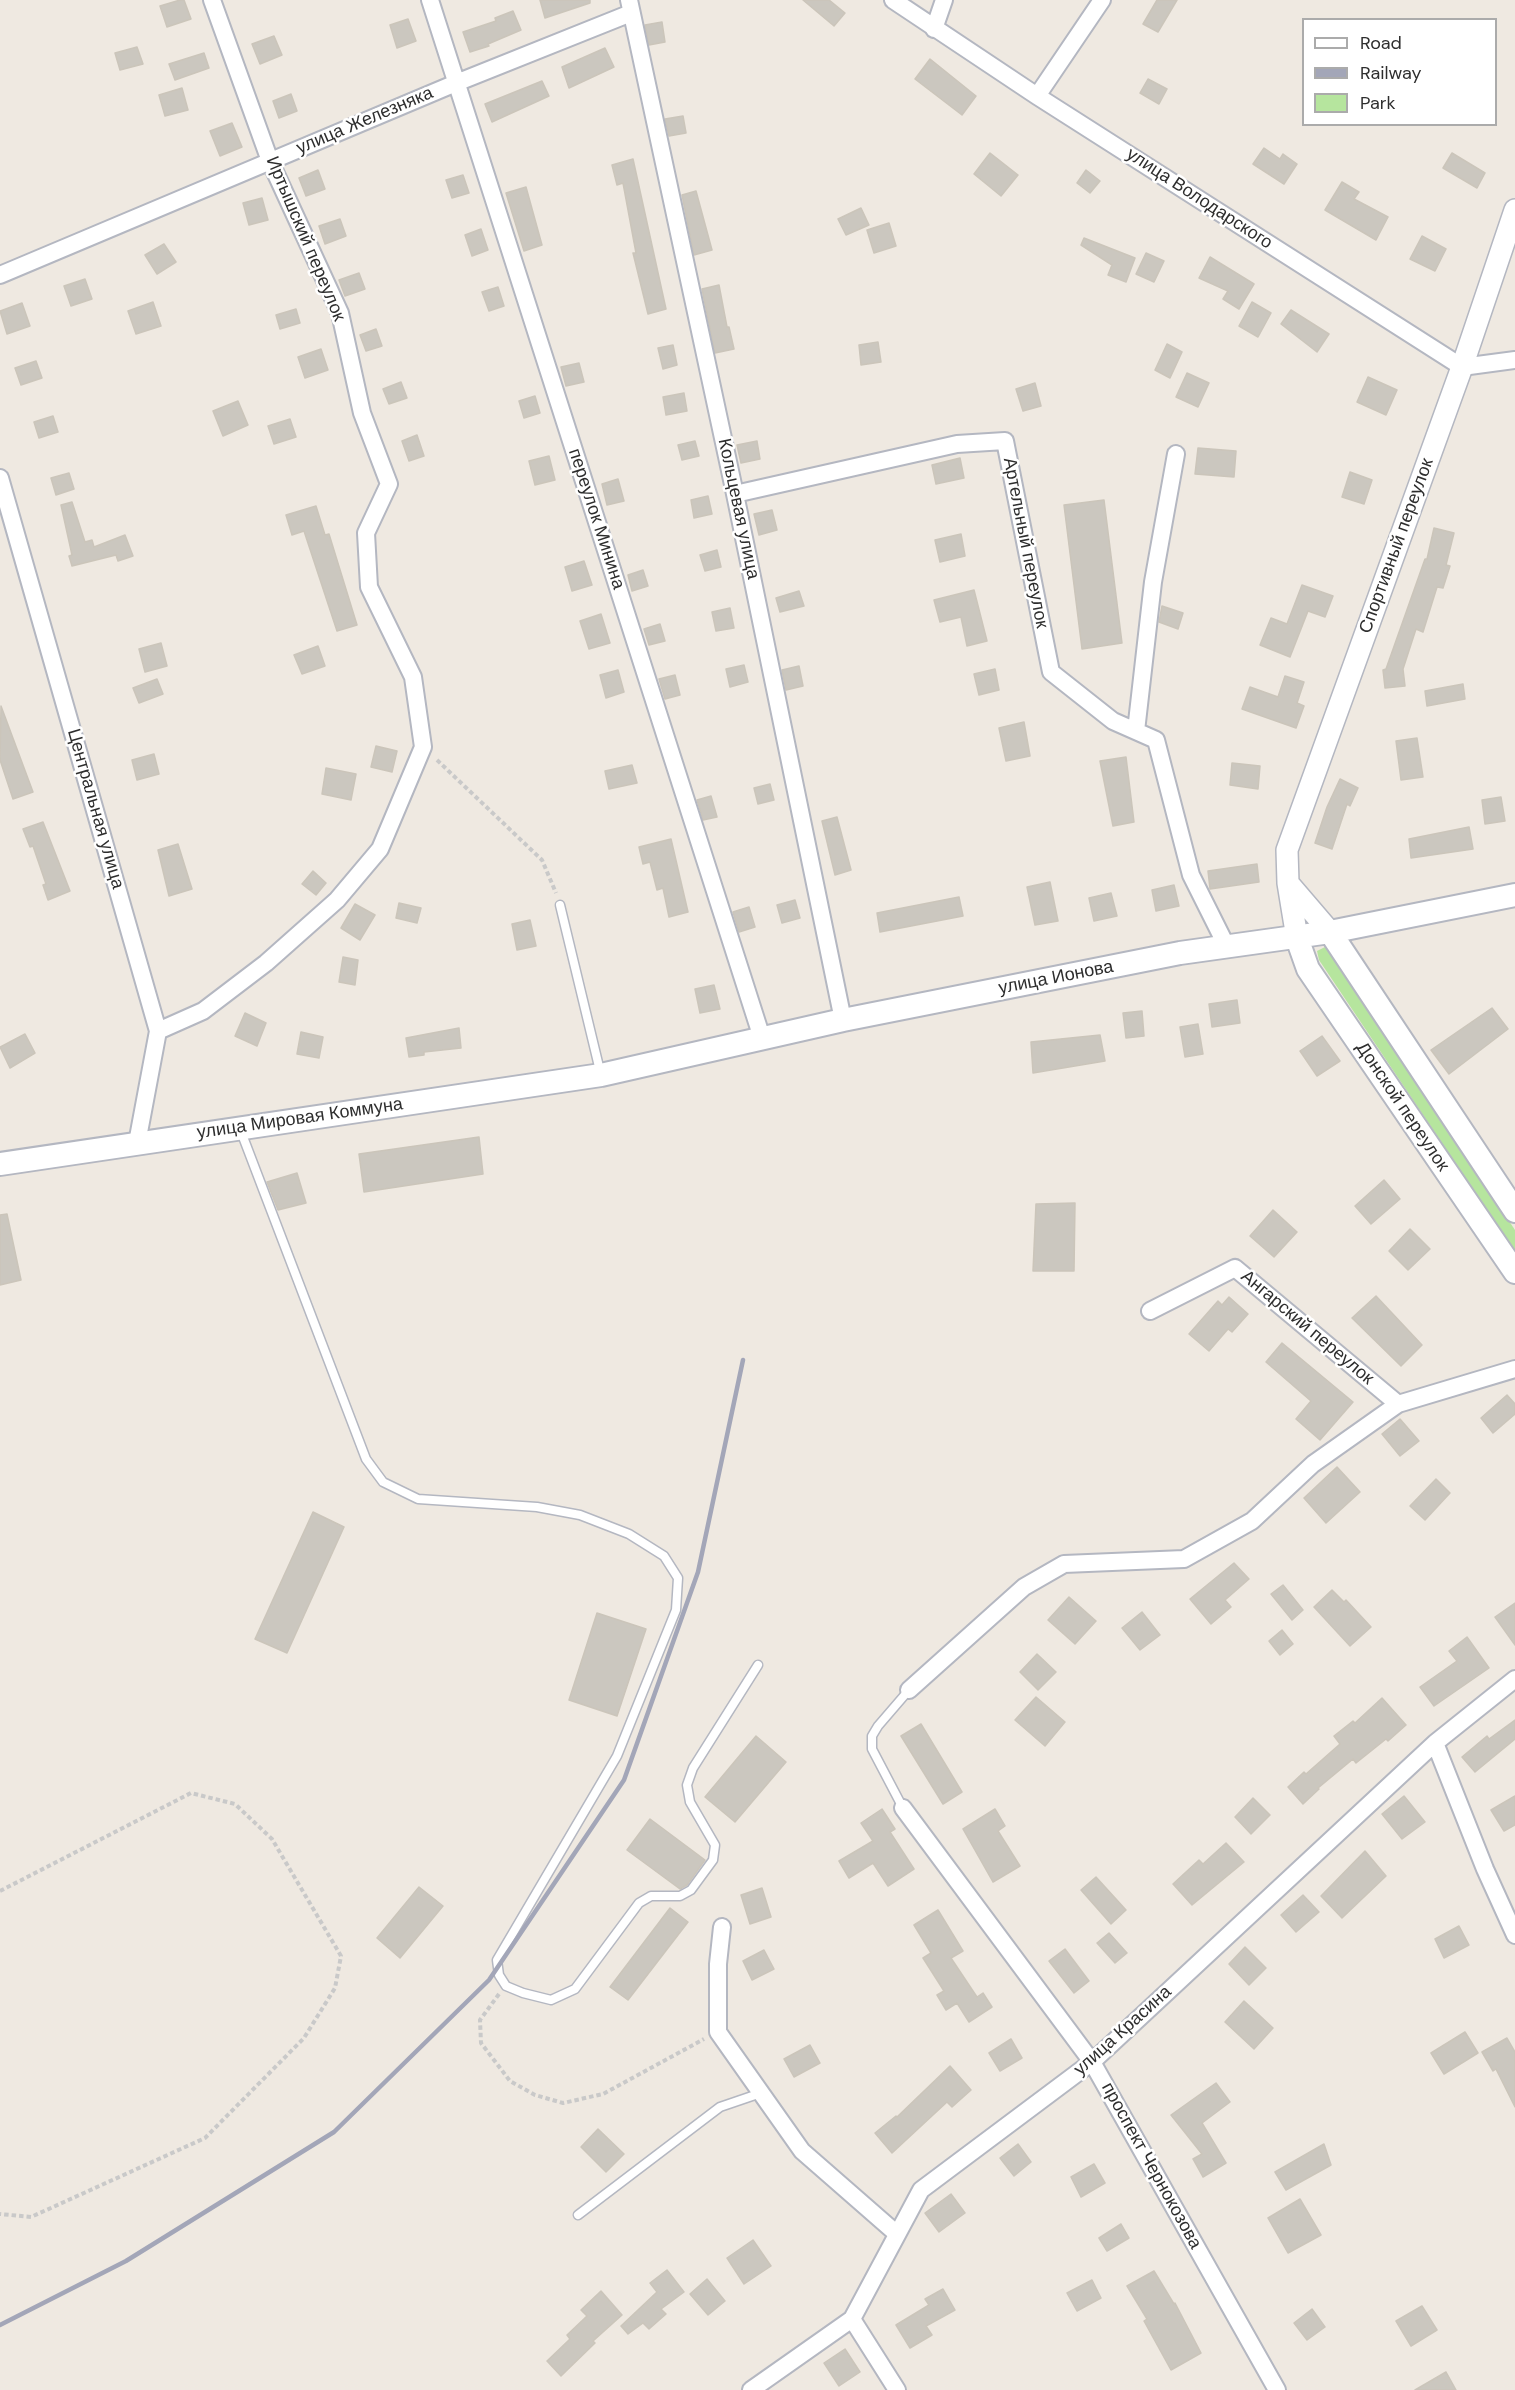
<!DOCTYPE html>
<html>
<head>
<meta charset="utf-8">
<style>
	body { margin:0 }
	#map { position:relative; width:1515px; height:2390px; overflow:hidden; background:#efe9e1; font-family:"DM Sans",sans-serif }
	canvas { display:block }
	.legend { position:absolute; left:1302px; top:18px; width:195px; height:108px; box-sizing:border-box; background:#fff; border:2px solid #ababab; margin:0; padding:8px 10px; list-style:none; font-size:18px; color:#2e2e2e }
	.legend li { display:flex; align-items:center; gap:12px; height:30px }
	.legend b { width:30px; border:2px solid #ababab }
</style>
</head>
<body>
<div id="map">
<canvas width="1515" height="2390"></canvas>
<ul class="legend">
<li><b style="height:8px;background:#fff"></b>Road</li>
<li><b style="height:8px;background:#a3a6b8"></b>Railway</li>
<li><b style="height:16px;background:#b6e59e"></b>Park</li>
</ul>
</div>
<script>
const ctx = document.querySelector('canvas').getContext('2d');
ctx.lineJoin = 'round';
function fillPath(path, color) {
  ctx.fillStyle = color;
  ctx.fill(path, 'evenodd');
}
function strokePath(path, color, width, dash) {
  ctx.strokeStyle = color;
  ctx.lineWidth = width;
  ctx.lineCap = dash ? 'butt' : 'round';
  ctx.setLineDash(dash || []);
  ctx.stroke(path);
}
function write(font, color, halo, rows, align = 'center') {
  ctx.font = font + ' "DM Sans",sans-serif';
  ctx.lineWidth = 5;
  ctx.setLineDash([]);
  ctx.textBaseline = 'middle';
  ctx.strokeStyle = halo;
  ctx.fillStyle = color;
  for (const [text, x, y, turn = 0] of rows) {
    ctx.save();
    ctx.translate(x, y);
    ctx.rotate((+turn || 0) * Math.PI / 180);
    ctx.textAlign = isNaN(turn) ? turn : align;
    if (halo) ctx.strokeText(text, 0, 0);
    ctx.fillText(text, 0, 0);
    ctx.restore();
  }
}
fillPath(new Path2D(`
	M1325 947 1333 956 1515 1230V1252L1319 960 1317 951Z`), '#b6e59e');
const building = new Path2D(`
	M180 0H184L191 19 167 27 160 6Z
	M540 0H590V3L545 18Z
	M803 0H829L845 13 834 26Z
	M1157 0H1177L1158 32 1143 24Z
	M513 11 521 30 488 44 489 46 470 52 463 32 496 21 495 18Z
	M408 19 416 41 397 48 390 25Z
	M662 22 665 42 649 45 645 25Z
	M274 36 282 55 260 64 252 44Z
	M137 47 143 64 120 70 115 53Z
	M605 48 614 67 569 88 562 67Z
	M204 53 209 68 175 80 169 64Z
	M930 59 976 96 962 115 915 79Z
	M1148 79 1167 89 1159 104 1140 93Z
	M542 81 549 96 492 122 485 104Z
	M182 88 188 110 165 116 159 95Z
	M291 94 297 111 279 118 273 101Z
	M683 116 686 133 669 136 665 119Z
	M232 123 242 147 220 156 210 131Z
	M1264 148 1280 159 1283 154 1297 164 1284 184 1253 164Z
	M990 153 1018 175 1001 196 974 174Z
	M1452 153 1485 173 1477 188 1443 168Z
	M633 159 666 309 648 314 633 253H636L623 183 617 185 612 165Z
	M318 170 325 189 306 196 299 178Z
	M1086 170 1100 181 1090 193 1077 183Z
	M463 175 469 193 452 198 446 180Z
	M1342 182 1359 192 1354 199 1388 217 1376 240 1325 210Z
	M526 187 542 245 524 251 506 193Z
	M696 191 712 250 694 255 682 195Z
	M262 198 268 220 249 225 243 203Z
	M861 208 869 225 846 235 838 219Z
	M340 219 346 236 325 244 319 226Z
	M889 223 896 246 874 253 867 230Z
	M481 229 488 250 472 256 465 235Z
	M1422 236 1446 249 1435 271 1410 259Z
	M1084 238 1135 258 1126 282 1108 275 1112 265 1081 245Z
	M164 244 176 262 157 274 145 255Z
	M1146 253 1164 261 1154 282 1136 274Z
	M1210 257 1254 284 1239 309 1223 299 1228 291 1199 278Z
	M359 273 365 289 345 296 339 280Z
	M85 279 92 299 71 306 64 286Z
	M719 285 727 327H729L734 349 715 353 702 289Z
	M498 287 504 306 489 311 482 292Z
	M153 302 161 326 136 334 128 311Z
	M1252 302 1271 313 1258 337 1239 326Z
	M22 303 30 326 7 334 0 311Z
	M296 309 300 323 280 329 276 315Z
	M1291 310 1329 334 1317 352 1281 324Z
	M376 329 382 346 366 351 360 335Z
	M878 342 881 362 861 365 859 345Z
	M1167 344 1182 352 1170 378 1155 370Z
	M673 345 677 365 663 369 658 348Z
	M321 349 328 370 305 378 298 357Z
	M36 361 42 378 21 385 15 368Z
	M579 363 584 382 566 386 561 367Z
	M1187 373 1209 383 1198 407 1176 397Z
	M1368 377 1397 390 1386 415 1357 402Z
	M401 382 407 398 389 404 383 389Z
	M1035 383 1041 406 1023 411 1016 389Z
	M684 393 687 411 666 415 663 397Z
	M535 396 540 413 524 418 519 401Z
	M238 401 248 425 223 436 213 411Z
	M53 416 58 432 39 438 34 422Z
	M290 419 296 437 274 444 268 426Z
	M417 435 424 456 409 461 402 441Z
	M695 441 699 456 682 460 678 445Z
	M757 441 760 459 741 463 737 445Z
	M1198 448 1236 451 1234 477 1195 474Z
	M549 456 555 480 535 485 529 461Z
	M960 458 964 478 936 484 932 465Z
	M1350 472 1372 480 1364 504 1342 497Z
	M69 473 74 489 56 495 51 478Z
	M618 479 624 501 607 505 602 484Z
	M708 496 712 514 694 518 691 500Z
	M1104 500 1122 643 1082 649 1064 505Z
	M72 502 85 542 92 540 94 547 125 535 133 556 118 561 116 555 72 566 69 556 72 555 61 505Z
	M316 506 325 535 329 534 357 625 337 631 304 531 292 535 286 515Z
	M772 510 777 530 759 535 754 514Z
	M1434 528 1454 533 1446 565 1450 566 1443 588 1437 587 1423 632 1416 629 1403 669 1405 686 1385 688 1383 670 1386 669 1425 559H1427Z
	M961 534 965 556 940 562 935 540Z
	M717 550 721 567 705 571 700 555Z
	M584 561 592 585 572 591 565 567Z
	M643 570 648 586 632 591 628 575Z
	M1302 585 1333 596 1325 617 1308 611 1290 657 1260 645 1271 618 1287 624Z
	M974 590 987 641 967 646 961 617 940 622 934 600Z
	M799 591 804 606 780 612 776 598Z
	M1162 606 1183 613 1178 629 1159 622Z
	M730 608 734 628 716 631 712 612Z
	M601 614 610 643 589 649 580 621Z
	M660 624 665 641 649 645 644 629Z
	M161 643 167 666 145 672 139 649Z
	M318 646 325 666 302 674 294 655Z
	M744 665 748 682 730 687 726 669Z
	M799 666 803 686 786 690 782 670Z
	M995 669 999 690 979 695 974 674Z
	M618 670 624 692 606 698 600 675Z
	M675 675 680 695 665 699 659 679Z
	M1285 676 1304 682 1297 703 1304 706 1296 728 1242 709 1250 687 1278 697Z
	M157 679 163 694 139 703 133 688Z
	M1463 684 1465 699 1427 706 1425 691Z
	M1 706 33 792 13 799 0 760Z
	M1024 722 1030 756 1006 761 999 728Z
	M1417 738 1423 777 1401 780 1396 741Z
	M376 746 397 751 392 772 371 767Z
	M154 754 159 774 137 780 132 760Z
	M1126 757 1134 822 1113 826 1100 761Z
	M1232 763 1260 766 1258 789 1230 785Z
	M632 765 637 783 609 789 605 771Z
	M326 768 356 774 351 800 322 794Z
	M1340 779 1358 788 1350 806 1347 804 1332 849 1315 843 1327 807Z
	M770 784 774 800 758 804 754 788Z
	M711 796 717 817 703 820 697 800Z
	M1501 797 1505 821 1485 824 1482 800Z
	M837 817 851 870 835 875 822 821Z
	M43 822 70 891 48 900 43 885 46 884 33 846 30 847 23 829Z
	M1469 827 1473 849 1411 858 1409 839Z
	M671 839 688 912 669 917 663 888 657 890 650 862 643 864 639 847Z
	M178 844 192 889 169 896 158 850Z
	M1257 864 1259 882 1210 889 1208 871Z
	M313 871 326 883 316 895 302 884Z
	M1050 882 1058 921 1035 925 1027 887Z
	M1174 885 1179 906 1156 911 1152 890Z
	M1111 893 1117 916 1094 921 1089 898Z
	M959 897 963 916 880 932 877 913Z
	M795 900 800 918 782 923 777 905Z
	M399 903 421 908 417 923 396 918Z
	M355 904 375 915 360 940 341 928Z
	M749 907 755 927 739 932 733 912Z
	M530 920 536 946 517 950 512 924Z
	M343 957 358 960 355 985 339 982Z
	M714 985 720 1009 700 1013 695 989Z
	M1237 1000 1240 1023 1212 1027 1209 1004Z
	M1492 1008 1508 1029 1449 1074 1431 1050Z
	M1142 1011 1144 1036 1126 1038 1123 1013Z
	M245 1013 266 1023 257 1046 235 1036Z
	M1198 1024 1203 1054 1185 1057 1180 1027Z
	M459 1028 461 1048 424 1052V1055L409 1057 406 1038Z
	M301 1032 323 1037 319 1058 297 1054Z
	M25 1034 35 1053 10 1068 0 1047Z
	M1100 1035 1105 1061 1033 1073 1031 1042Z
	M1322 1036 1340 1061 1317 1076 1300 1051Z
	M479 1137 483 1174 364 1192 359 1154Z
	M297 1173 306 1203 278 1210 267 1182Z
	M1384 1180 1400 1199 1371 1224 1355 1206Z
	M1075 1203 1074 1271H1033L1036 1204Z
	M1273 1210 1297 1232 1274 1257 1250 1236Z
	M7 1214 21 1280 0 1285V1215Z
	M1410 1229 1430 1249 1408 1270 1389 1251Z
	M1376 1296 1422 1345 1401 1366 1352 1318Z
	M1229 1297 1248 1314 1232 1332 1228 1329 1209 1351 1189 1334 1218 1301 1222 1305Z
	M1282 1343 1353 1402 1320 1440 1296 1419 1311 1401 1266 1362Z
	M1507 1395 1515 1404V1414L1493 1433 1481 1418Z
	M1400 1419 1419 1441 1400 1456 1382 1434Z
	M1337 1467 1360 1492 1326 1523 1304 1498Z
	M1436 1479 1450 1493 1425 1520 1410 1506Z
	M313 1512 344 1527 287 1653 255 1639Z
	M1234 1563 1249 1579 1225 1600 1231 1607 1211 1624 1190 1599Z
	M1283 1585 1303 1610 1292 1620 1271 1594Z
	M1332 1590 1344 1602 1346 1600 1371 1627 1350 1646 1314 1607Z
	M1069 1597 1096 1621 1075 1644 1048 1620Z
	M1515 1603V1645L1495 1617Z
	M1142 1612 1160 1635 1140 1650 1122 1628Z
	M597 1613 646 1629 617 1716 569 1700Z
	M1282 1630 1293 1644 1280 1655 1269 1641Z
	M1467 1637 1489 1668 1434 1706 1420 1687 1457 1661 1449 1651Z
	M1037 1654 1056 1672 1038 1690 1020 1672Z
	M1036 1697 1065 1722 1045 1746 1015 1720Z
	M1382 1698 1406 1725 1388 1741 1386 1739 1356 1763 1353 1759 1318 1788 1319 1789 1303 1804 1288 1787 1304 1772 1306 1774 1340 1744 1334 1736 1353 1721 1355 1723Z
	M1515 1720V1739L1475 1772 1462 1757 1487 1736 1489 1739Z
	M921 1724 962 1792 943 1804 901 1736Z
	M756 1736 786 1762 735 1822 705 1797Z
	M1404 1796 1425 1822 1402 1839 1382 1814Z
	M1515 1796V1825L1504 1831 1491 1810Z
	M1253 1798 1270 1815 1251 1834 1235 1817Z
	M882 1809 895 1829 890 1832 914 1869 888 1886 873 1863 849 1878 839 1861 873 1841 861 1823Z
	M995 1809 1005 1826 998 1831 1020 1866 993 1882 963 1829Z
	M650 1819 705 1860 687 1885 680 1889 627 1850Z
	M1226 1843 1244 1862 1192 1905 1173 1884 1199 1860 1203 1864Z
	M1365 1851 1386 1876 1342 1918 1321 1896Z
	M1096 1877 1126 1910 1111 1924 1081 1890Z
	M419 1887 443 1906 400 1958 377 1938Z
	M762 1888 771 1917 750 1924 741 1895Z
	M1303 1895 1319 1912 1296 1932 1281 1915Z
	M670 1908 688 1922 628 2000 610 1987Z
	M938 1910 963 1951 951 1958 977 1997 983 1993 992 2007 969 2022 957 2003 946 2010 937 1995 944 1991 923 1958 931 1953 914 1925Z
	M1459 1926 1469 1945 1444 1958 1435 1939Z
	M1109 1933 1127 1953 1115 1963 1097 1943Z
	M1245 1947 1266 1968 1249 1985 1229 1964Z
	M1065 1949 1089 1981 1074 1993 1049 1961Z
	M764 1950 774 1969 752 1980 743 1961Z
	M1244 2001 1273 2028 1254 2049 1225 2022Z
	M1465 2032 1478 2053 1444 2074 1431 2053Z
	M1507 2038 1515 2052V2107L1496 2069 1493 2071 1482 2052Z
	M1011 2039 1022 2058 1000 2071 989 2053Z
	M810 2045 820 2063 794 2077 784 2059Z
	M950 2066 971 2090 952 2107 947 2102 892 2153 875 2133 896 2116 897 2117Z
	M1216 2083 1230 2102 1202 2123 1226 2163 1203 2177 1193 2159 1202 2154 1171 2115Z
	M598 2129 624 2154 606 2172 581 2147Z
	M1018 2144 1031 2162 1014 2176 1000 2158Z
	M1324 2144 1331 2165 1286 2190 1275 2172Z
	M1094 2164 1105 2183 1081 2197 1071 2177Z
	M951 2194 965 2213 939 2232 925 2213Z
	M1300 2199 1321 2235 1288 2253 1268 2218Z
	M1121 2224 1129 2238 1107 2251 1099 2238Z
	M753 2240 771 2266 744 2284 727 2258Z
	M667 2270 684 2292 661 2309 666 2314 649 2329 643 2323 628 2334 621 2326 657 2292 650 2283Z
	M1154 2271 1174 2304 1175 2303 1201 2353 1171 2370 1144 2321 1147 2319 1127 2286Z
	M707 2279 725 2301 708 2315 690 2294Z
	M1092 2280 1101 2298 1077 2311 1067 2293Z
	M943 2289 955 2310 926 2326 932 2335 910 2348 896 2325 929 2305 925 2299Z
	M601 2291 622 2315 593 2341 595 2343 561 2376 547 2361 570 2339 567 2335 587 2316 581 2310Z
	M1422 2306 1437 2330 1411 2346 1396 2321Z
	M1312 2309 1325 2327 1307 2340 1294 2323Z
	M845 2349 860 2372 839 2386 824 2363Z
	M1446 2372 1456 2390H1415Z`);
fillPath(building, '#cbc7bf');
strokePath(building, '#cbc5ba', 1.5);
const service = new Path2D(`
	M560 905 601 1075
	M240 1129 366 1459 383 1482 418 1499 537 1507 580 1515 629 1534 664 1556 678 1578 676 1610 617 1756 497 1960 499 1975 506 1986 523 1993 551 2000 575 1989 639 1903 651 1896H680L691 1890 713 1860 715 1845 690 1802 687 1785 693 1768 758 1665
	M903 1808 872 1749V1736L878 1726 909 1690
	M578 2215 720 2107 761 2093`);
const minor = new Path2D(`
	M430 0 762 1038
	M629 0 735 494 843 1020
	M893 0 1037 96 1462 367 1515 360
	M934 29 944 0
	M1037 96 1102 0
	M0 275 456 83 631 13
	M0 478 158 1031 137 1143
	M735 494 957 444 1005 441 1051 672 1113 721 1156 740 1191 875 1227 947
	M1136 731 1153 582 1176 454
	M158 1031 203 1011 266 963 337 900 380 849 423 747 413 677 369 587 366 533 389 484 362 413 340 313 270 161 212 0
	M1150 1311 1235 1268 1398 1404
	M909 1690 1024 1587 1064 1564 1184 1559 1252 1521 1313 1464 1398 1404 1515 1369
	M1435 1743 1485 1869 1515 1935
	M903 1808 1092 2062 1277 2390
	M722 1927 718 1964V2032L802 2151 897 2234
	M852 2319 897 2390
	M751 2390 852 2319 921 2190 1092 2062 1435 1743 1515 1679`);
const tertiary = new Path2D(`
	M1288 883 1287 850 1462 367 1515 210
	M1297 938 1288 883 1330 932`);
const secondary = new Path2D(`
	M1330 932 1515 1211
	M1297 938 1308 969 1515 1272
	M0 1164 601 1075 843 1020 1180 953 1330 932 1515 895`);
strokePath(service, '#b4b7c1', 11);
strokePath(minor, '#b4b7c1', 20);
strokePath(tertiary, '#b4b7c1', 24);
strokePath(secondary, '#b4b7c1', 26);
strokePath(new Path2D(`
	M437 760 542 860 556 893
	M0 1891 191 1793 235 1804 272 1839 341 1956 335 1988 304 2038 205 2138 31 2217 0 2214
	M499 1994 480 2020 481 2043 510 2081 535 2095 563 2103 603 2094 704 2039`), '#c9c9c9', 4, [4.5, 3]);
strokePath(service, '#fff', 8);
strokePath(minor, '#fff', 16);
strokePath(tertiary, '#fff', 21);
strokePath(secondary, '#fff', 22);
strokePath(new Path2D(`
	M0 2325 126 2261 334 2132 489 1980 624 1780 698 1572 743 1360`), '#a3a6b8', 4.5);
write('18px', '#2e2e2e', '#fff', [
	["улица Железняка",365,121,-23],
	["улица Володарского",1199,199,33],
	["Иртышский переулок",305,239,67],
	["Кольцевая улица",738,509,78],
	["переулок Минина",596,519,72],
	["Артельный переулок",1025,543,79],
	["Спортивный переулок",1397,546,-70],
	["Центральная улица",95,809,74],
	["улица Ионова",1056,978,-11],
	["Донской переулок",1402,1107,56],
	["улица Мировая Коммуна",300,1119,-8],
	["Ангарский переулок",1307,1328,40],
	["улица Красина",1123,2031,-42],
	["проспект Чернокозова",1151,2166,61]
]);
</script>
</body>
</html>
